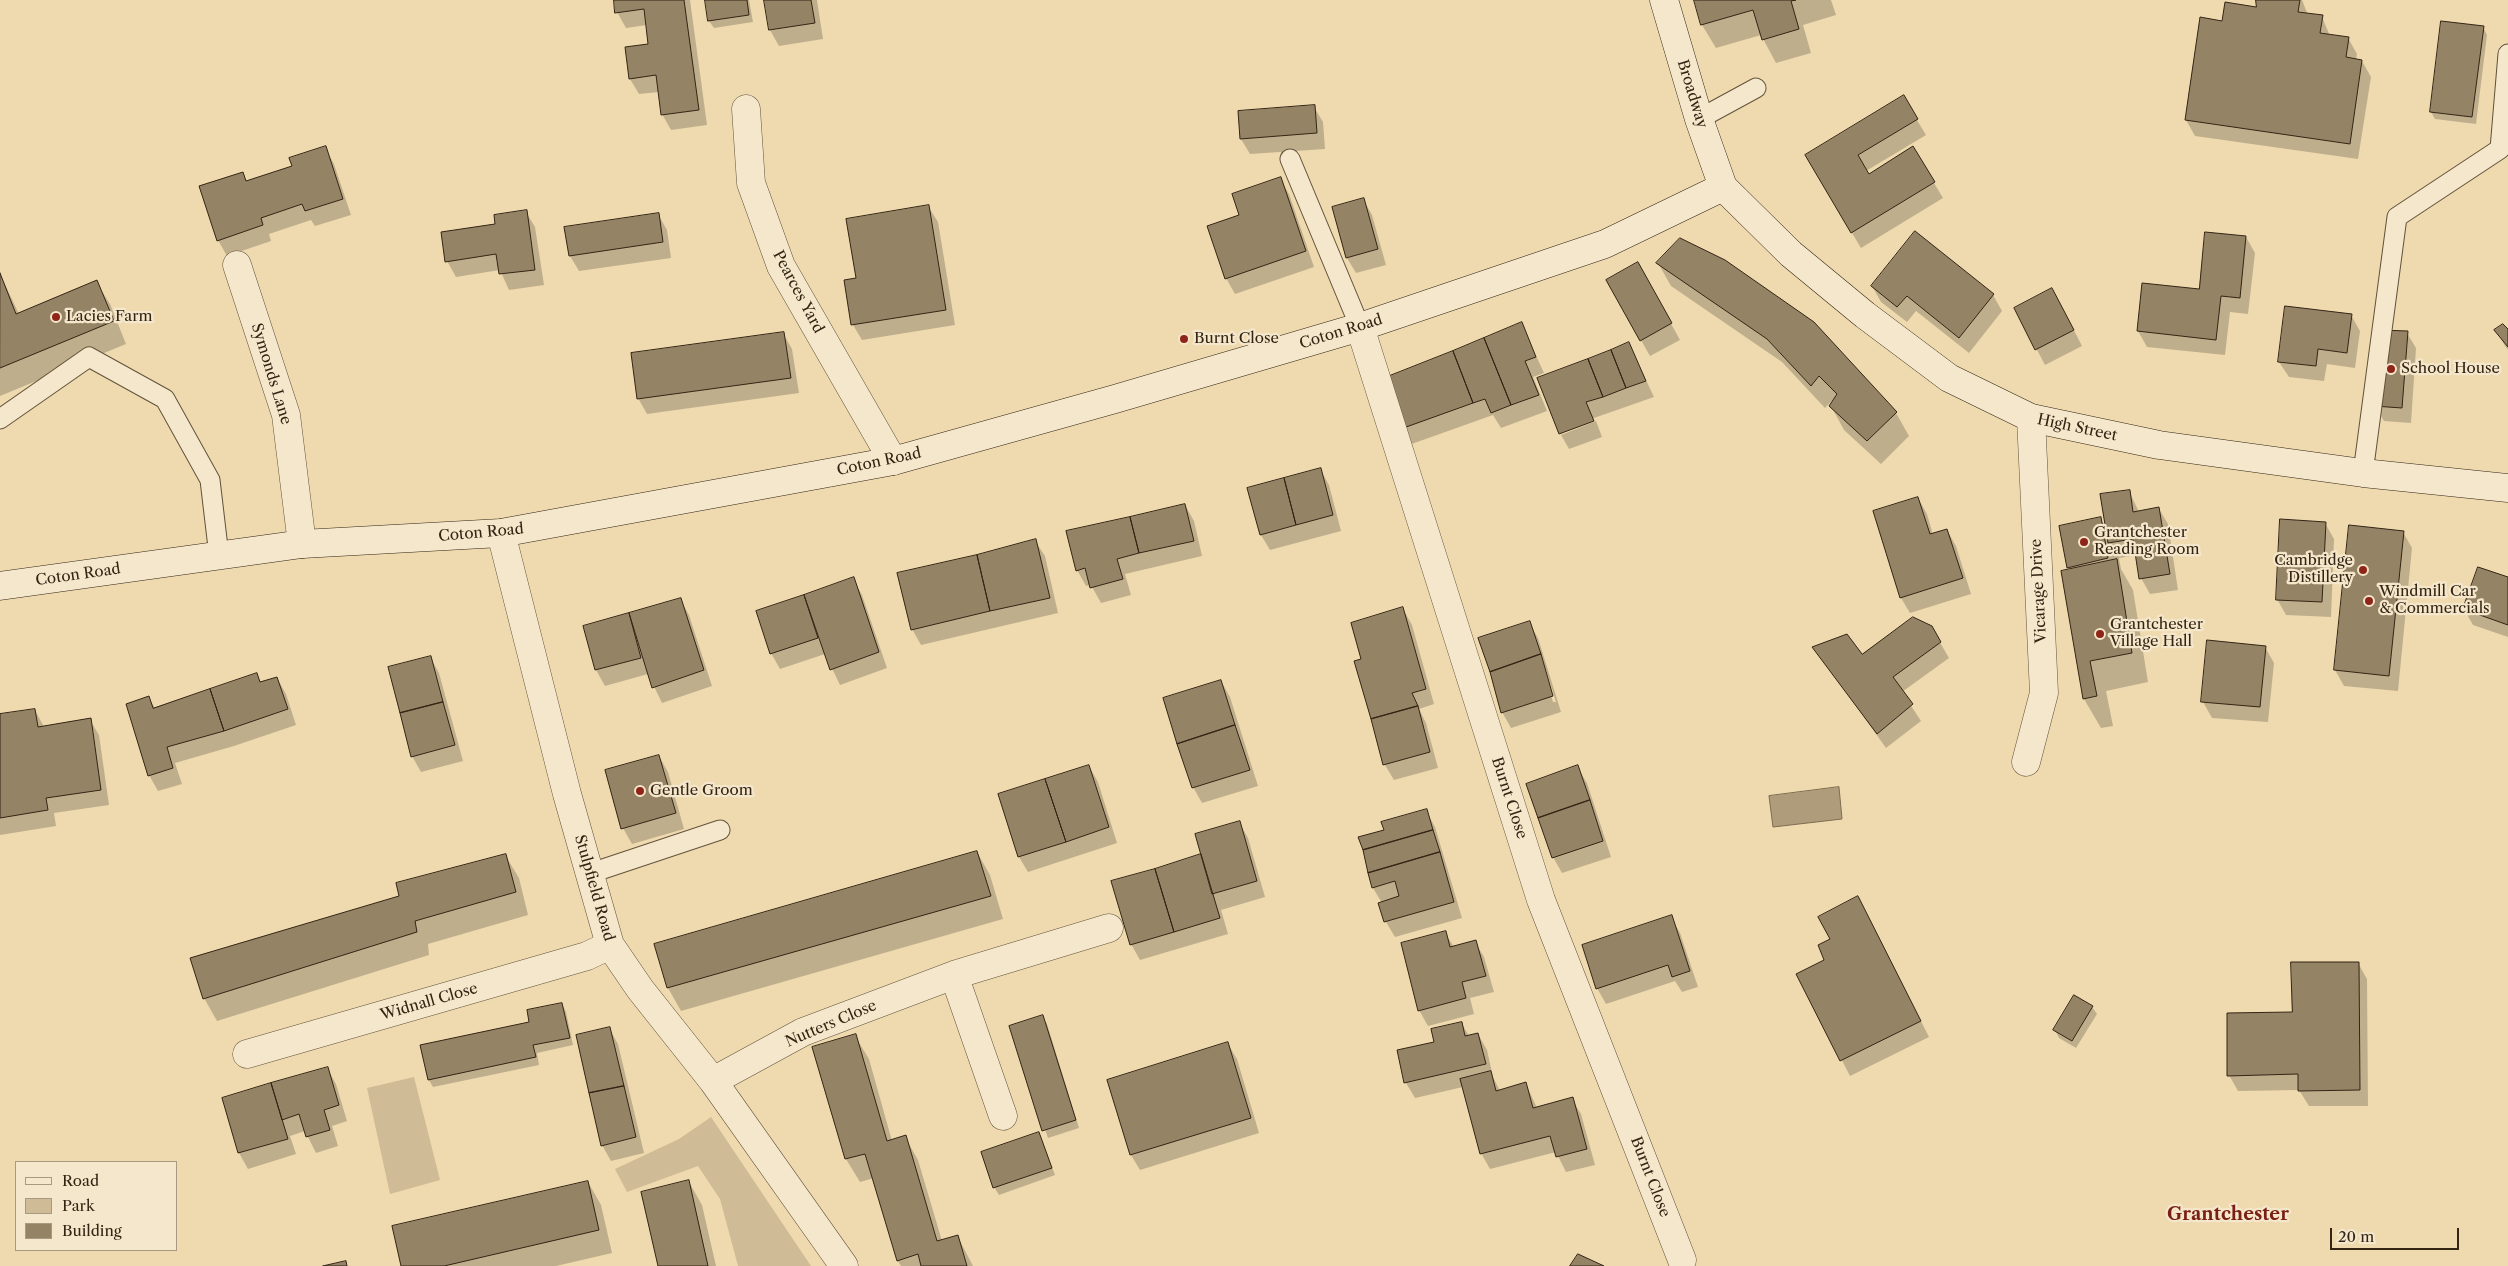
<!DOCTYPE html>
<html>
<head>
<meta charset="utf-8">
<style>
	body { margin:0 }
	#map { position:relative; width:2508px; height:1266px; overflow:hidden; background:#efdaaf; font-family:"Libre Caslon Text",serif }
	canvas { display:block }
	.legend { position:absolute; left:15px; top:1161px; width:162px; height:90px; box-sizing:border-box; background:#f5e7cb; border:1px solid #a79982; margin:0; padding:6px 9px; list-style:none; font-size:15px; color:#332414 }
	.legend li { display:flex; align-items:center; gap:10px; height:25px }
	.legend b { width:25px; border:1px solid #a79982 }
	.scale { position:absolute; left:2330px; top:1228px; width:129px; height:22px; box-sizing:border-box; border:2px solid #332414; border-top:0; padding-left:6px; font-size:15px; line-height:18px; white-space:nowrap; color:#332414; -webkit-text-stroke:4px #f5e7cb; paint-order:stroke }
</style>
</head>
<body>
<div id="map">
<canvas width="2508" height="1266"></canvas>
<ul class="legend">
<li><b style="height:6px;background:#f5e7cb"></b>Road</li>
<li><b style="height:14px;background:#cfbb95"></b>Park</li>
<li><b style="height:14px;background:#958365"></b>Building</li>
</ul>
<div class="scale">20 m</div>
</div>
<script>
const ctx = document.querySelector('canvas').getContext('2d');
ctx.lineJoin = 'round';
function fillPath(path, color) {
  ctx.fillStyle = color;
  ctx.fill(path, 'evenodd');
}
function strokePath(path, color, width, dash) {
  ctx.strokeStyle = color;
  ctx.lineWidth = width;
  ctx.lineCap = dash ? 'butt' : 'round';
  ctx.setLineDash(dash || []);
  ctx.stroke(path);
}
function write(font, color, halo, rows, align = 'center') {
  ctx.font = font + ' "Libre Caslon Text",serif';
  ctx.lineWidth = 4.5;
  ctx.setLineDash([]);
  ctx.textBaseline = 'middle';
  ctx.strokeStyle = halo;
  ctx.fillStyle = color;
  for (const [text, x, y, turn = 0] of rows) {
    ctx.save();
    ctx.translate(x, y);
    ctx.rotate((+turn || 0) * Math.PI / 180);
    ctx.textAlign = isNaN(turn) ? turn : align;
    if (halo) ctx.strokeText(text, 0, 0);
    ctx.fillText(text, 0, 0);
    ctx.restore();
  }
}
fillPath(new Path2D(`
	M414 1077 440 1180 390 1194 367 1088Z
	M711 1117 811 1266H738L720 1199 698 1166 627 1192 615 1169 679 1139Z`), '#cfbb95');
const water = new Path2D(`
	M1839 787 1842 819 1773 827 1769 796Z`);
fillPath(water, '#af9c7a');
strokePath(water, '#7d6c51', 1);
fillPath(new Path2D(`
	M615 0H690L707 125 671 130 662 114 659 92 639 94 630 79 650 45 647 25 626 28 617 12Z
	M706 0H749L753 22 714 28 709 21Z
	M765 0H817L823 39 779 46 770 30Z
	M1695 0H1831L1836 15 1803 25 1811 53 1776 63 1761 35 1716 48 1702 25Z
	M2258 0H2302L2308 15 2322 17 2330 36 2348 38 2357 54 2356 60 2362 61 2371 77 2358 159 2195 136 2186 120 2223 22 2257 8Z
	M2483 27 2487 35 2476 124 2435 119 2431 112Z
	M1903 97 1926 135 1866 171 1869 176 1913 148 1943 198 1861 248 1806 156Z
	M1314 107 1323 122 1325 149 1250 154 1241 139Z
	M325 148 334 164 351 215 315 226 311 220 269 234 271 241 227 256 218 240 242 173 247 182 293 167Z
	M1280 179 1289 194 1314 267 1235 294 1226 278 1240 216Z
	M1363 199 1372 215 1386 265 1356 273 1347 258Z
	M928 206 938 222 955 325 862 340 853 325 857 279Z
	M526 212 535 227 544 285 509 290 500 270 456 277 447 261 497 225Z
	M658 214 667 230 671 258 579 271 570 256Z
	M2246 237 2255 253 2248 314 2230 312 2225 355 2147 347 2138 331 2143 284 2200 290Z
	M1638 263 1680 340 1650 356 1607 280Z
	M1658 263 1813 323 1896 413 1909 436 1881 464 1844 430 1831 406 1837 395 1825 408 1782 362 1671 286Z
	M0 274 19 314 96 282 110 304 126 344 0 396Z
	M1872 286 1993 295 2002 311 1969 353 1916 311 1907 322 1881 302Z
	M2061 305 2082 346 2045 365 2015 308Z
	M2351 315 2360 331 2355 368 2327 364 2324 381 2289 377 2279 362Z
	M1521 323 1544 373 1533 377 1547 411 1501 428 1493 415 1406 446 1397 431Z
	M2496 330 2508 331V350L2505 346Z
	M783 333 792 349 799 393 647 414 638 398Z
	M2407 333 2416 348 2411 423 2384 421 2375 406Z
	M1629 344 1654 397 1594 418 1560 434 1538 379Z
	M1596 421 1602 437 1569 449 1561 435Z
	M1320 469 1329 485 1341 531 1270 550 1261 535Z
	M2129 491 2139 512 2159 509 2168 524 2178 590 2150 594 2141 578 2137 555 2119 558 2121 569 2133 590 2148 682 2106 691 2113 726 2101 728 2084 699 2063 572 2070 570 2069 567 2100 518 2108 530Z
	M1918 498 1927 514 1933 535 1947 530 1956 546 1971 594 1910 613 1901 598Z
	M1185 505 1194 521 1202 556 1125 574 1131 595 1101 603 1091 585 1086 586 1077 570Z
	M2325 523 2334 539 2331 617 2286 615 2277 599Z
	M2403 532 2412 548 2398 691 2344 686 2335 670Z
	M1035 541 1045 556 1058 613 921 645 912 629 899 574Z
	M853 579 862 595 887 668 840 685 825 654 780 669 771 653 758 612Z
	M2508 579V637L2473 625 2464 609Z
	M680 599 689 615 712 686 662 703 648 674 605 686 596 670 585 626Z
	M1403 609 1412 625 1434 704 1419 709 1426 723 1438 768 1394 780 1385 765 1356 662 1362 660Z
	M1529 623 1538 638 1561 712 1511 728 1502 712 1480 639ZM1534 638H1536L1556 702H1553Z
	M1931 627 1949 658 1902 692 1921 721 1886 748 1814 647 1862 655Z
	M2265 647 2274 663 2268 722 2212 718 2203 702Z
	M430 657 439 673 463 761 421 772 412 756Z
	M256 675 261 683 277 678 286 694 296 725 234 746 175 763 182 784 158 791 149 775V698L155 708Z
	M1221 681 1230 697 1258 786 1202 803 1193 787Z
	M35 710 44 727 90 720 99 735 109 805 54 813 56 826 0 835V715Z
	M659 756 668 772 684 829 632 844 623 828Z
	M1089 766 1098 782 1117 843 1028 872 1019 857Z
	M1577 767 1587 783 1611 857 1562 873 1553 857Z
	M1426 811 1435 827 1462 918 1395 937 1386 922 1380 903H1382L1373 888 1385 831Z
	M1239 822 1248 838 1265 897 1221 910 1228 934 1140 960 1131 944 1202 855Z
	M977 852 990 875 1003 919 681 1011 668 988 656 945Z
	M505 855 519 878 528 915 428 944 429 955 217 1021 204 998 401 897Z
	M1867 914 1929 1037 1850 1076 1798 975 1826 960 1831 940Z
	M1671 917 1680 933 1698 987 1682 992 1675 981 1606 1004 1597 988Z
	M1445 933 1454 947 1475 942 1484 957 1494 992 1470 998 1474 1014 1428 1026 1419 1010Z
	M2358 963 2367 979 2368 1106H2309L2299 1090 2238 1091 2229 1075 2293 1013Z
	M562 1004 566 1012 573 1045 537 1053 539 1065 433 1087 429 1080Z
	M2092 1007 2097 1014 2076 1048 2059 1038 2055 1030Z
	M1042 1016 1047 1024 1079 1128 1048 1138 1010 1026Z
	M1462 1024 1469 1036 1478 1034 1487 1050 1493 1077 1500 1091 1526 1084 1537 1108 1572 1099 1581 1114 1595 1165 1566 1172 1556 1152 1490 1169 1481 1153 1463 1087 1415 1098 1406 1083 1399 1051 1436 1043Z
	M609 1028 618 1044 644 1153 611 1161 602 1145Z
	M855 1036 869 1059 892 1141 905 1137 918 1160 942 1241 958 1237 973 1266H901L898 1261 874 1178 860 1182 846 1159Z
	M1228 1044 1237 1059 1259 1133 1140 1170 1131 1155Z
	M327 1068 336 1084 347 1121 332 1126 338 1146 316 1153 305 1131 290 1136 296 1154 248 1169 239 1153 223 1099Z
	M1039 1133 1055 1175 999 1195 994 1187Z
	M588 1182 601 1205 612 1253 556 1266H402Z
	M689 1182 702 1205 716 1266H659Z`), '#0003');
const building = new Path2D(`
	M614 0H684L699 110 661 115 656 75 629 79 625 47 648 44 644 9 615 13Z
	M705 0H747L749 15 708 21Z
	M764 0H811L815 23 769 30Z
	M1694 0H1796L1791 1 1799 29 1762 40 1753 10 1701 25Z
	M2256 0H2300L2298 12 2323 15 2320 33 2349 37 2346 57 2362 60 2350 144 2185 120 2200 17 2222 21 2225 2 2256 7Z
	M2441 21 2484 26 2472 117 2430 112Z
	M1904 95 1918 119 1858 155 1869 174 1913 146 1935 182 1851 233 1805 155Z
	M1315 105 1317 133 1240 139 1238 111Z
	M326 146 343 199 305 211 302 204 261 218 263 225 217 241 199 186 243 172 246 181 292 166 289 158Z
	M1281 177 1306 251 1225 279 1207 226 1239 215 1232 194Z
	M1364 198 1378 249 1346 258 1332 207Z
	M929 205 946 310 851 325 844 280 856 278 846 219Z
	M527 210 535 270 499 274 496 254 445 262 441 232 495 224 494 215Z
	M659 213 663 242 569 256 564 227Z
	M1915 231 1994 294 1959 338 1907 296 1897 307 1871 286Z
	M2205 232 2246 236 2240 298 2221 296 2216 340 2137 331 2142 283 2199 289Z
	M1680 238 1725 260 1814 322 1897 412 1867 441 1829 406 1837 394 1819 376 1811 386 1767 339 1656 263Z
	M1638 262 1672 323 1640 341 1606 280Z
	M0 273 16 314 97 280 114 321 0 368Z
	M2052 288 2074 330 2035 350 2014 308Z
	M2285 306 2352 314 2347 353 2318 349 2316 366 2278 362Z
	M1522 322 1536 357 1525 361 1539 395 1511 405 1484 338Z
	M2503 324 2508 329V347L2494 330Z
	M2379 330 2408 331 2402 408 2374 406Z
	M784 332 791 378 637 399 631 353Z
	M1484 338 1511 405 1491 413 1485 399 1473 403 1453 351Z
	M1629 342 1646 381 1626 388 1611 350Z
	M1611 350 1626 388 1603 397 1588 359Z
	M1453 351 1473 403 1395 431 1377 381Z
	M1588 359 1603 397 1586 402 1594 421 1559 434 1537 378Z
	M1321 468 1333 515 1296 525 1284 478Z
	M1284 478 1296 525 1260 535 1247 488Z
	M2130 490 2133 512 2159 507 2170 574 2139 579 2133 539 2108 543 2100 494Z
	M1918 497 1930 534 1947 529 1963 578 1900 598 1873 511Z
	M1185 504 1194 541 1139 553 1130 517Z
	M1130 517 1139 553 1117 559 1123 579 1090 588 1085 568 1076 571 1066 531Z
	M2101 517 2108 558 2067 568 2059 526Z
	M2280 519 2326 522 2322 602 2276 600Z
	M2349 525 2404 531 2389 676 2334 670Z
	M1036 539 1050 598 990 611 977 555Z
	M977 555 990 611 911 630 897 573Z
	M2117 559 2132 653 2090 661 2097 696 2083 699 2061 571Z
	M2478 567 2508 577V625L2463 609Z
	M854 577 879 652 830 670 804 595Z
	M804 595 818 638 770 654 756 611Z
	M681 598 704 670 652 688 629 613Z
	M1403 607 1426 689 1412 693 1418 706 1371 719 1354 661 1361 659 1351 623Z
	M629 613 641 658 595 670 583 626Z
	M1913 617 1932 626 1941 642 1893 677 1913 704 1877 734 1812 647 1847 634 1862 654Z
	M1530 621 1541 654 1490 672 1478 638Z
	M2207 640 2266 646 2260 707 2201 702Z
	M1541 654 1553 696 1501 713 1490 672Z
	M431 656 443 702 400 713 388 667Z
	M257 673 260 682 277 677 288 709 224 731 210 689Z
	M1221 680 1235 725 1177 744 1163 698Z
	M210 689 224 731 167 747 173 768 148 776 126 704 149 696 153 708Z
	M443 702 455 745 411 757 400 713Z
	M1418 706 1430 752 1383 765 1371 719Z
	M35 709 38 727 91 718 101 790 46 798 48 810 0 818V714Z
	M1235 725 1250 770 1192 788 1177 744Z
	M659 755 676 813 621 829 605 770Z
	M1089 765 1109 827 1066 842 1045 779Z
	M1578 765 1590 800 1538 818 1526 784Z
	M1045 779 1066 842 1018 857 998 794Z
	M1590 800 1603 841 1552 858 1538 818Z
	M1427 809 1433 830 1363 850 1358 837 1384 830 1381 822Z
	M1240 821 1257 881 1212 894 1195 834Z
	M1433 830 1440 852 1368 873 1363 850Z
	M977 851 991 896 667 988 654 944Z
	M1440 852 1454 902 1384 922 1378 903 1399 896 1395 881 1372 888 1368 873Z
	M506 854 516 892 415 921 417 932 203 999 190 958 399 896 396 883Z
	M1201 854 1220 918 1174 932 1155 869Z
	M1155 869 1174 932 1130 945 1111 881Z
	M1858 896 1921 1021 1840 1061 1796 974 1824 960 1818 945 1830 939 1818 917Z
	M1672 915 1690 971 1672 977 1668 965 1596 989 1582 945Z
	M1446 931 1450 947 1476 940 1486 976 1462 982 1466 998 1418 1011 1401 943Z
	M2291 962H2359L2360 1090 2298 1091V1074L2227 1076V1013L2292 1012Z
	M2074 995 2093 1006 2072 1041 2053 1030Z
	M562 1003 570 1038 533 1045 536 1057 428 1080 420 1045 529 1022 527 1010Z
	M1043 1015 1076 1120 1042 1131 1009 1026Z
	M1462 1022 1465 1036 1478 1033 1486 1064 1404 1083 1397 1050 1434 1042 1431 1029Z
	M610 1027 624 1086 589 1093 576 1035Z
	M856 1034 887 1141 906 1135 937 1241 958 1235 967 1266H921L918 1254 897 1261 865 1154 845 1159 812 1047Z
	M1228 1042 1251 1118 1130 1155 1107 1080Z
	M328 1067 339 1105 324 1110 330 1130 306 1137 299 1114 282 1120 271 1083Z
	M1491 1071 1496 1091 1526 1082 1533 1108 1573 1097 1587 1149 1556 1157 1550 1136 1480 1154 1460 1079Z
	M271 1083 288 1139 238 1153 222 1098Z
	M624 1086 636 1137 601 1146 589 1093Z
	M1039 1132 1052 1168 993 1188 981 1152Z
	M689 1180 708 1266H658L641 1192Z
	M588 1181 599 1230 444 1266H401L392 1226Z
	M1578 1254 1604 1266H1570Z
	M346 1261 347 1266H323Z`);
fillPath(building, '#958365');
strokePath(building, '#332414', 1);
const lane = new Path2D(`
	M1699 119 1756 88
	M1290 159 1360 327
	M0 419 89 357 165 399 210 480 219 556
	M2363 473 2397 217 2500 149 2508 54
	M591 873 720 830`);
const street = new Path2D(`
	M746 109 751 183 781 266 893 461
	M237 265 286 415 302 544
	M1360 327 1541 900 1682 1260
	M501 533 567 794 610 945 640 989 713 1081 844 1266
	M2026 762 2044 693 2031 418
	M954 975 1003 1116
	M247 1054 587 956 610 945
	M713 1081 803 1032 954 975 1109 928`);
const secondary = new Path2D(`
	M1664 0 1699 119 1723 187 1791 254 1865 315 1949 378 2031 418 2159 445 2363 473 2508 488
	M0 586 302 544 501 533 893 461 1115 399 1360 327 1605 244 1723 187`);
strokePath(lane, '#62523b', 21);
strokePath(street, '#62523b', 29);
strokePath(secondary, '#332414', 29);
strokePath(lane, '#f5e7cb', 19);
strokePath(street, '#f5e7cb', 28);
strokePath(secondary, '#f5e7cb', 28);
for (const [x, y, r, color] of [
	[56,317,5,"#8f2418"],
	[1184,339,5,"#8f2418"],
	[2391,369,5,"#8f2418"],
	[2084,542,5,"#8f2418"],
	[2363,570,5,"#8f2418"],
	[2369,601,5,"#8f2418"],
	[2100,634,5,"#8f2418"],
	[640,791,5,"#8f2418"]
]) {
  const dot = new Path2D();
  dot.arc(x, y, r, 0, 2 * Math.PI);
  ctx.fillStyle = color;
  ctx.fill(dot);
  strokePath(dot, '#f5e7cb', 2);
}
write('15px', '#332414', '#f5e7cb', [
	["Broadway",1692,94,73],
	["Pearces Yard",798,292,62],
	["Coton Road",1341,332,-17],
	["Symonds Lane",271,374,73],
	["High Street",2077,428,12],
	["Coton Road",879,462,-12],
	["Coton Road",481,533,-5],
	["Coton Road",78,575,-8],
	["Vicarage Drive",2039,591,-93],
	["Burnt Close",1509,798,72],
	["Stulpfield Road",594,888,74],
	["Widnall Close",429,1002,-16],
	["Nutters Close",831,1024,-23],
	["Burnt Close",1650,1177,69]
]);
write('15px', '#332414', '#f5e7cb', [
	["Lacies Farm",66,317],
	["Burnt Close",1194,339],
	["School House",2401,369],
	["Grantchester",2094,533],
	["Reading Room",2094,550],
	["Cambridge",2353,561,"right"],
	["Distillery",2353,578,"right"],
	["Windmill Car",2379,592],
	["& Commercials",2379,609],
	["Grantchester",2110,625],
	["Village Hall",2110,642],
	["Gentle Groom",650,791]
], 'left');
write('bold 18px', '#7a1f14', '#f5e7cb', [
	["Grantchester",2228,1215]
]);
</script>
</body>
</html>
